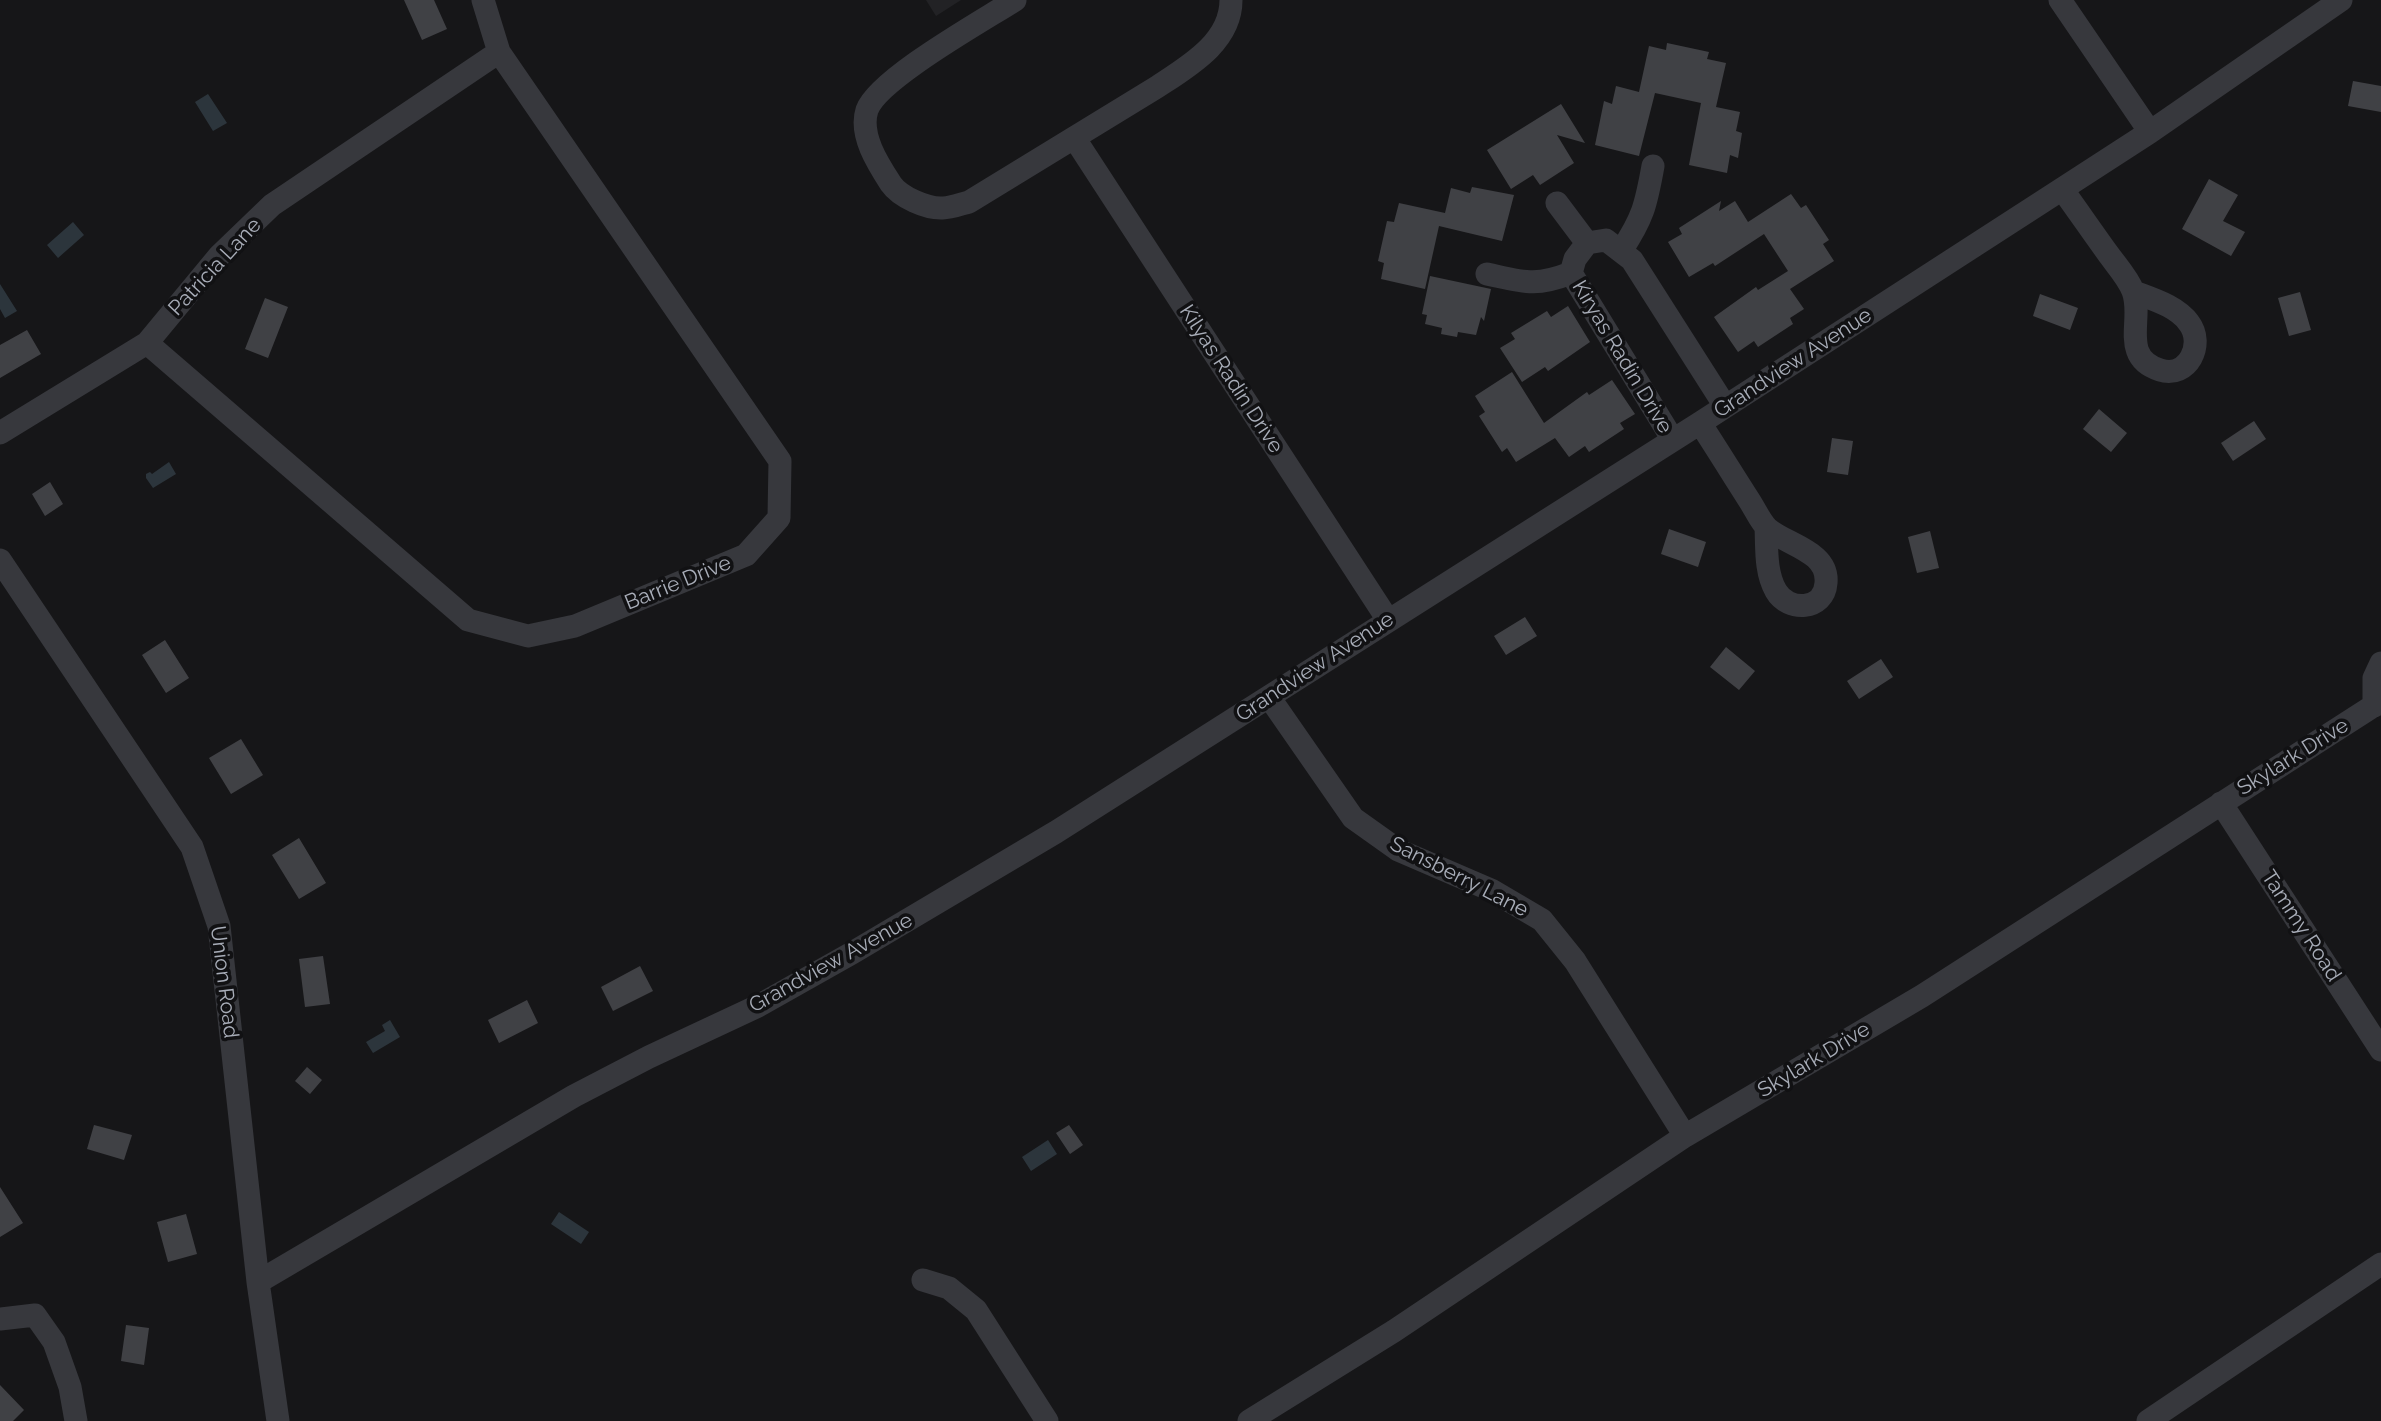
<!DOCTYPE html>
<html>
<head>
<meta charset="utf-8">
<style>
	body { margin:0 }
	canvas { display:block; background:#161618 }
</style>
</head>
<body>
<canvas width="2381" height="1421"></canvas>
<script>
const ctx = document.querySelector('canvas').getContext('2d');
ctx.lineJoin = 'round';
function fillPath(path, color) {
  ctx.fillStyle = color;
  ctx.fill(path, 'evenodd');
}
function strokePath(path, color, width, dash) {
  ctx.strokeStyle = color;
  ctx.lineWidth = width;
  ctx.lineCap = dash ? 'butt' : 'round';
  ctx.setLineDash(dash || []);
  ctx.stroke(path);
}
function write(font, color, halo, rows, align = 'center') {
  ctx.font = font + ' Raleway,sans-serif';
  ctx.lineWidth = 7;
  ctx.setLineDash([]);
  ctx.textBaseline = 'middle';
  ctx.strokeStyle = halo;
  ctx.fillStyle = color;
  for (const [text, x, y, turn = 0] of rows) {
    ctx.save();
    ctx.translate(x, y);
    ctx.rotate((+turn || 0) * Math.PI / 180);
    ctx.textAlign = isNaN(turn) ? turn : align;
    if (halo) ctx.strokeText(text, 0, 0);
    ctx.fillText(text, 0, 0);
    ctx.restore();
  }
}
fillPath(new Path2D(`
	M926 0H961L936 16Z`), '#222225');
fillPath(new Path2D(`
	M208 94 227 123 213 131 195 102Z
	M73 222 84 235 58 258 47 245Z
	M0 284 17 311 5 318 0 309Z
	M169 462 176 474 153 488 146 478V474L150 472 152 474Z
	M390 1020 400 1037 373 1053 366 1042 385 1031 382 1025Z
	M1048 1140 1057 1154 1031 1171 1022 1157Z
	M559 1212 589 1232 581 1244 551 1224Z`), '#2c353c');
fillPath(new Path2D(`
	M404 0H434L447 29 422 40Z
	M1667 43 1709 52 1707 59 1726 63 1716 107 1740 112 1736 131 1742 133 1738 158 1730 155 1727 173 1689 165 1701 103 1655 93 1639 156 1595 145 1604 101 1612 104 1616 86 1639 92 1649 46 1666 50Z
	M2353 81 2381 86V112L2348 106Z
	M1561 104 1585 143 1557 135 1574 163 1540 185 1533 175 1511 189 1487 150Z
	M2209 179 2238 195 2223 221 2245 232 2231 256 2182 229Z
	M1472 187 1514 195 1502 241 1439 226 1425 289 1381 279 1384 263 1378 261 1387 221 1394 222 1399 203 1445 213 1451 188 1470 193Z
	M1791 194 1801 208 1806 205 1829 240 1823 244 1834 261 1790 289 1804 309 1790 318 1793 324 1758 347 1754 341 1738 352 1714 317 1756 287 1758 290 1788 271 1764 234 1715 266 1713 263 1689 277 1668 242 1682 234 1679 228 1721 201 1719 211 1735 201 1748 222Z
	M1430 276 1491 289 1484 321 1481 317 1476 335 1458 332 1457 337 1441 334 1442 328 1425 324 1427 315 1422 314Z
	M2300 292 2311 330 2289 336 2278 298Z
	M2040 294 2078 308 2070 330 2033 316Z
	M265 298 288 307 268 358 245 349Z
	M1568 306 1590 342 1548 371 1545 367 1522 382 1500 348 1515 339 1511 333 1547 311 1551 317Z
	M27 330 41 354 0 378V345Z
	M1512 372 1544 423 1587 392 1589 395 1612 380 1635 414 1620 423 1624 429 1589 452 1585 446 1569 457 1555 438 1516 462 1507 448 1502 452 1479 416 1485 412 1475 396Z
	M2099 409 2127 433 2111 452 2083 429Z
	M2254 421 2266 439 2233 461 2221 443Z
	M1832 438 1853 441 1848 475 1827 472Z
	M50 482 63 504 45 516 32 494Z
	M1669 529 1706 542 1698 567 1661 554Z
	M1930 531 1939 568 1917 573 1908 537Z
	M1525 617 1537 636 1506 655 1494 636Z
	M165 640 189 678 166 693 142 655Z
	M1726 647 1755 671 1739 690 1710 667Z
	M1881 659 1893 677 1859 699 1847 681Z
	M241 739 263 775 231 794 209 758Z
	M299 838 326 883 299 899 272 855Z
	M323 956 330 1004 305 1007 299 959Z
	M640 966 653 991 613 1011 601 987Z
	M527 1000 538 1023 499 1043 488 1020Z
	M307 1067 322 1080 310 1094 295 1081Z
	M94 1125 132 1135 124 1160 87 1149Z
	M1069 1125 1083 1145 1070 1154 1056 1133Z
	M0 1187 23 1223 0 1237Z
	M186 1214 197 1254 168 1262 157 1222Z
	M126 1325 149 1328 144 1365 121 1361Z
	M0 1385 24 1410 13 1421H0Z`), '#404145');
strokePath(new Path2D(`
	M1015 0C984 20 878 79 867 110 859 135 878 164 891 184 900 197 927 209 943 208 951 208 961 204 969 202L1157 87C1189 66 1231 42 1231 0
	M2060 0 2150 132
	M1075 139 1388 620
	M2062 189C2078 211 2093 233 2109 255 2117 266 2128 278 2133 291 2144 318 2119 357 2160 370 2188 379 2205 344 2189 323 2177 306 2152 299 2134 292
	M1557 203 1587 243
	M1621 251C1643 218 1646 205 1653 166
	M1487 274C1524 282 1535 287 1571 273
	M147 343 468 620 528 636 575 626 746 555 779 518 780 461 499 52 483 0
	M1700 423C1717 449 1733 475 1749 500 1755 509 1760 521 1767 528 1786 545 1829 551 1826 583 1824 611 1788 612 1776 591 1765 572 1767 547 1766 527
	M0 433 147 343 219 256 272 205 499 52
	M1673 440 1571 273 1575 259 1587 243 1606 240 1632 260 1725 406
	M0 560 192 847 219 926 258 1282 278 1421
	M1269 697 1353 818 1398 850 1491 890 1542 920 1575 961 1685 1136
	M2374 706V678L2381 663
	M2221 803 2381 1050
	M923 1280 949 1288 976 1310 1047 1421
	M258 1282 574 1096 649 1057 758 1006 852 953 1056 832 1700 423 2062 189 2150 132 2341 0
	M0 1319 35 1315 54 1342 70 1387 76 1421
	M1249 1421 1394 1331 1685 1136 1922 996 2381 701
	M2148 1421 2381 1264`), '#37383d', 23);
write('21px', '#a8adb8', '#111113', [
	["Patricia Lane",215,267,-47],
	["Kiryas Radin Drive",1622,357,59],
	["Grandview Avenue",1793,363,-33],
	["Kilyas Radin Drive",1231,379,57],
	["Barrie Drive",678,583,-22],
	["Grandview Avenue",1315,667,-33],
	["Skylark Drive",2293,757,-32],
	["Sansberry Lane",1459,877,27],
	["Tammy Road",2301,926,57],
	["Grandview Avenue",831,963,-29],
	["Union Road",224,982,83],
	["Skylark Drive",1814,1060,-31]
]);
</script>
</body>
</html>
